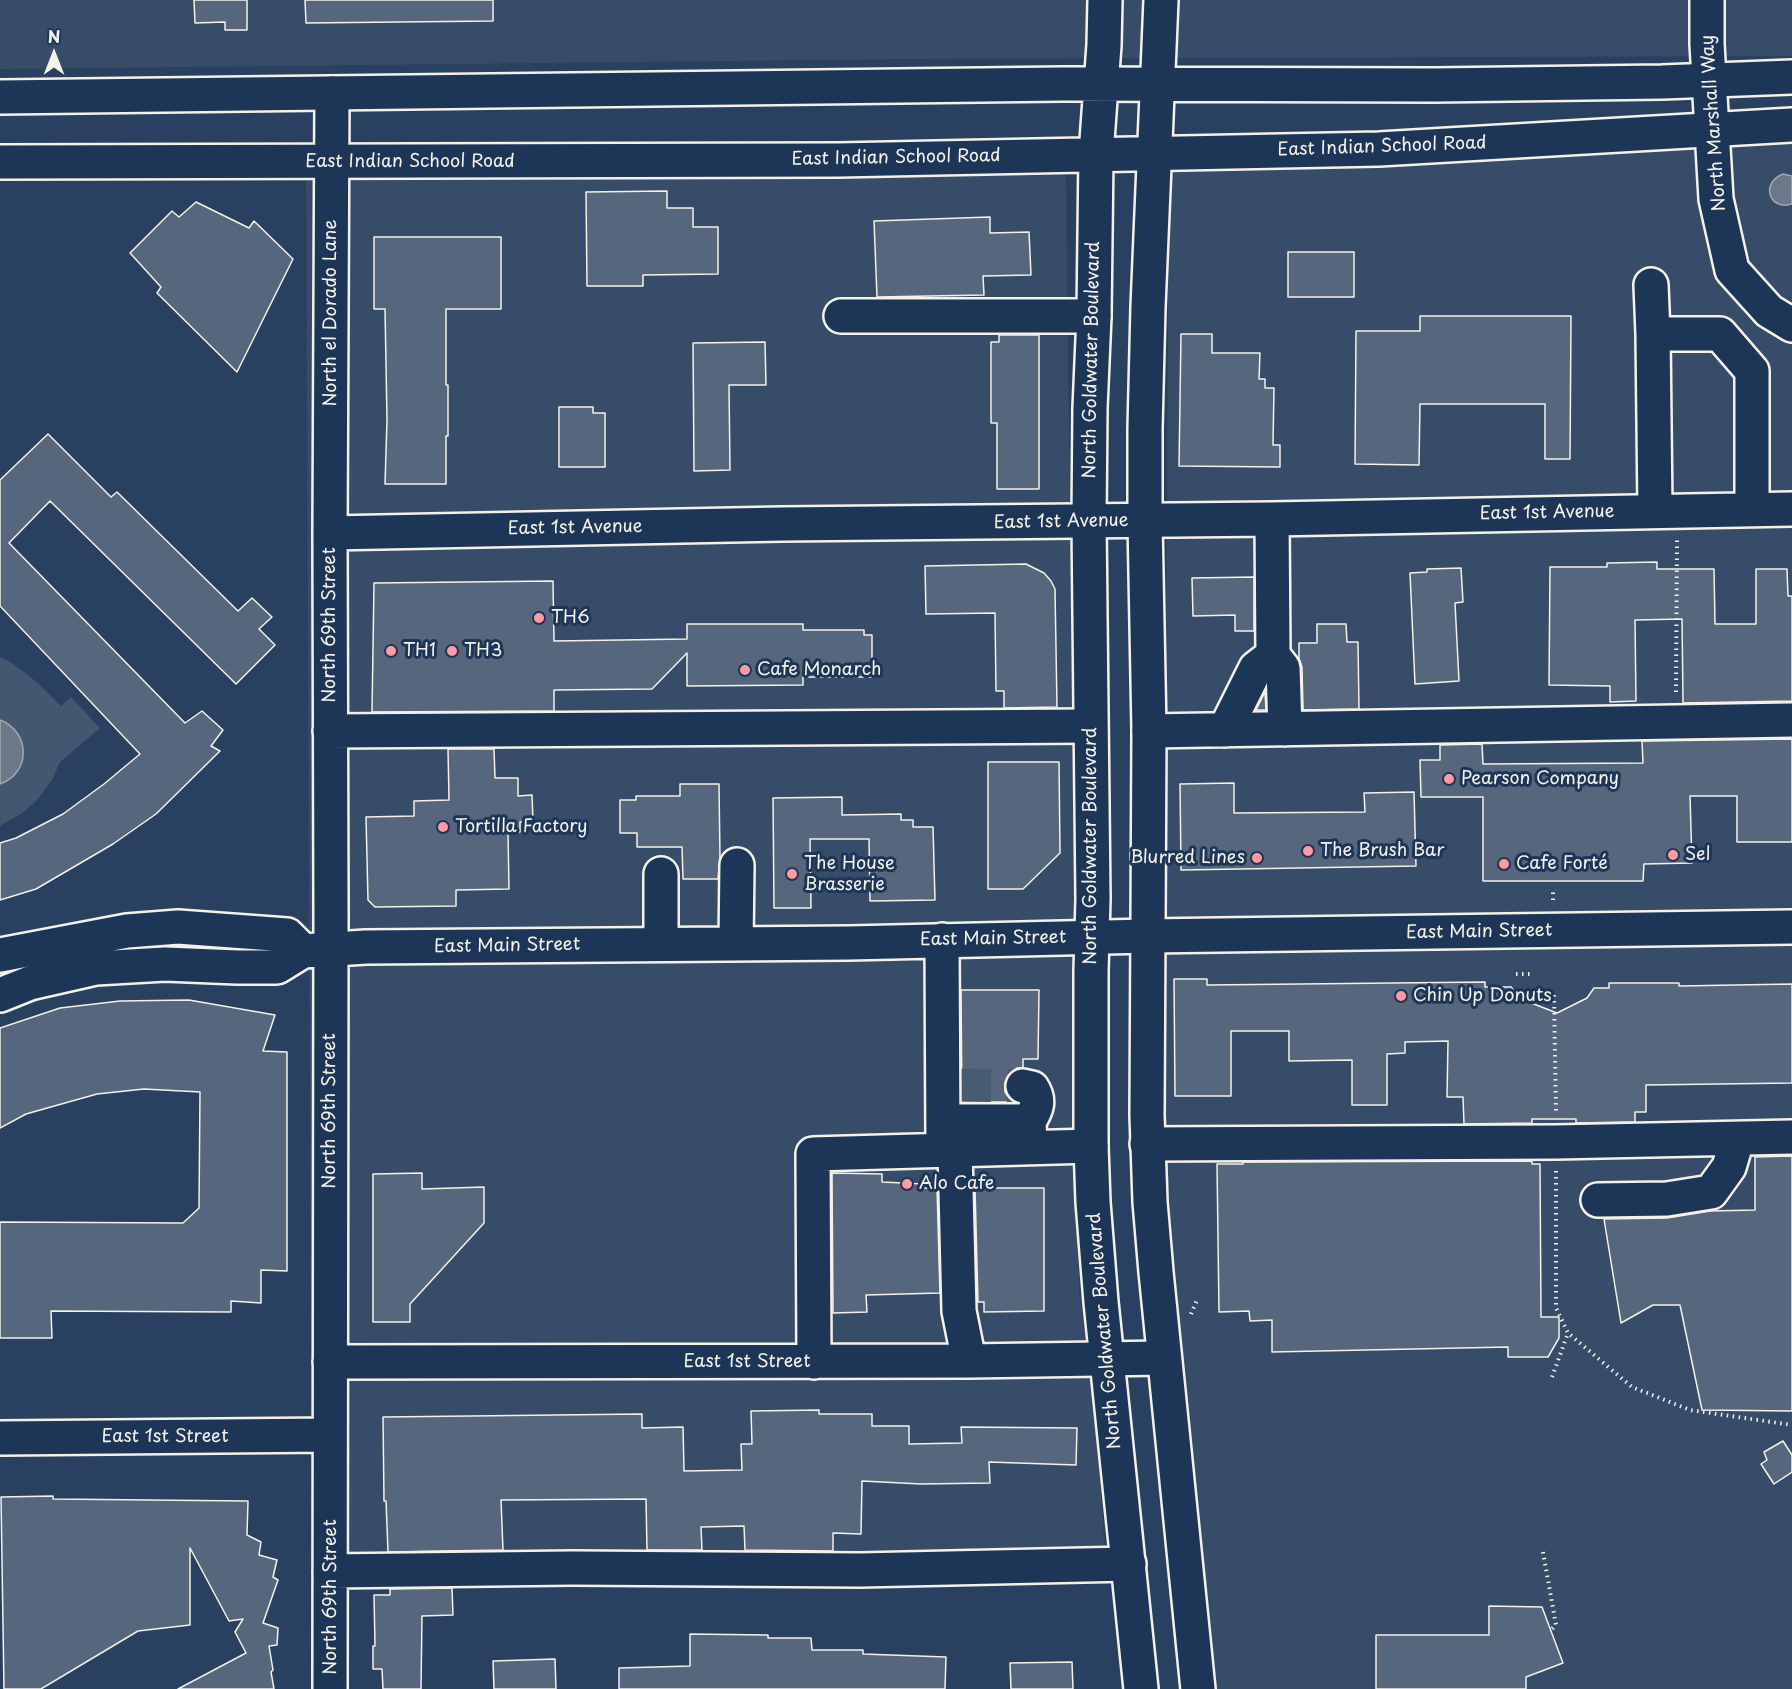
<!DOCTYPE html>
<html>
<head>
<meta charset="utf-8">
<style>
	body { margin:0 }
	#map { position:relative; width:1792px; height:1689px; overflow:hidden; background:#2a4060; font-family:"Playpen Sans",sans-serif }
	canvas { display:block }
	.north { position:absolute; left:24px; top:24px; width:60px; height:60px; -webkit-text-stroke:4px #1d3557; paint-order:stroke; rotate:0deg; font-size:16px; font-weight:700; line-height:24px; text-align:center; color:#f4f1e8 }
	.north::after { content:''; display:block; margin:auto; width:21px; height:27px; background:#f4f1e8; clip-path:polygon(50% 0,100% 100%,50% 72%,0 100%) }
</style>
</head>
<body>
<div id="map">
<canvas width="1792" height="1689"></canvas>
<div class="north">N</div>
</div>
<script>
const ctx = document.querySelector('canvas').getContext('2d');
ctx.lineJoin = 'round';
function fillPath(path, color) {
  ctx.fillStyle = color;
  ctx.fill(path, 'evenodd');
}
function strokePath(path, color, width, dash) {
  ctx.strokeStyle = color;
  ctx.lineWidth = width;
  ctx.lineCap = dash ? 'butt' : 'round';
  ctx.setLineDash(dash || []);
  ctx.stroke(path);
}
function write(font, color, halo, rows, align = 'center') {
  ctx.font = font + ' "Playpen Sans",sans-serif';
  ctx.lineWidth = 6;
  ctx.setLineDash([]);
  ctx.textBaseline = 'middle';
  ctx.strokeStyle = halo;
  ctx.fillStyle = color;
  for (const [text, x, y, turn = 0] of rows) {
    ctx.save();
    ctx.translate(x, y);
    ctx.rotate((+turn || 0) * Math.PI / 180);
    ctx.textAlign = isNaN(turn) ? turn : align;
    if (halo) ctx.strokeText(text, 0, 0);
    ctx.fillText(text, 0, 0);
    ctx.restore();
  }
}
fillPath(new Path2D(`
	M0 0H1792V56L909 59 0 69Z
	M1792 135V1132L1163 1140 1169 167Z
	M1066 175 1079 1292 1094 1389 1106 1570 312 1587 306 180Z
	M1792 1139V1689H1217L1159 1149Z`), '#374c69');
fillPath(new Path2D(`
	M0 657C22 667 45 689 61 706L71 697 100 728 60 762 52 780 37 800 24 812 0 826Z`), '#445771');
const water = new Path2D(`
	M1783 174 1792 176V204C1769 211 1760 183 1783 174Z
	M0 720C31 732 31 773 0 784Z`);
fillPath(water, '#6a788a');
strokePath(water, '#a1a8b0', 1.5);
const building = new Path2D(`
	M194 0H247V30H225V22L195 23Z
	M305 0H493V21L306 23Z
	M667 191V208H693V227H718V274L643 275V286H587L586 192Z
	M196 202 249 228 254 221 293 259 237 372 157 293 161 287 130 253 172 211 179 217Z
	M990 217V233L1029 232 1031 275 983 276 984 295 877 297 874 221Z
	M374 237H501V309H446V385H448V436H446V484H385L387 420 385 309H374Z
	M1288 252H1354V297H1288Z
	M1420 316H1571L1570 459H1545V404H1420L1419 465 1355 464 1356 331H1420Z
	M1181 334H1212V353H1260L1259 379H1265V388H1274L1273 445H1280V467L1179 466Z
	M999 335H1039V489H997V423H991V342H999Z
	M765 342 766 385H729L730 470 694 471 693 343Z
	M559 407H593V413H605V467H559Z
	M48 434 111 497 117 492 238 611 252 598 272 617 259 629 275 645 236 684 50 501 9 543 185 723 202 711 223 730 211 746 220 751 156 814 113 844 36 889 0 900V843L16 838 63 814 104 784 140 754 0 606V480Z
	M1657 562V569H1714L1715 624H1756V569H1787L1788 596H1792V701L1683 703 1682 619 1635 620 1636 701 1610 702V686L1549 685 1550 567H1607V563Z
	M1026 564 1044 573 1051 581 1055 589 1057 707 1004 708V691H996L995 613 926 614 925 566Z
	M1461 568 1463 602 1455 603 1459 681 1415 684 1410 573 1427 572V569Z
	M1254 577V631H1235V615L1193 616 1192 578Z
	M553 581 554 641 687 639V624H803V630H864V635H872V677H803V685L687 686V653L652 689 554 690V711L372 712 374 583Z
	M1317 624H1346L1347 642H1358L1359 709 1303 710 1302 667 1299 659V643H1317Z
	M1265 692 1266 710H1256Z
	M1792 739V842H1737V796H1690L1692 863 1644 864 1643 881H1483V797H1421L1420 760H1440V745L1482 744 1483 764 1643 763 1642 741Z
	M448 749H494L495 778H518V796L532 795 533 821 520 822V832H508L509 889 456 890V906L375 907 368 900 366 817 414 816V801L449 800Z
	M988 762H1059L1060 853 1023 889H988Z
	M1234 783V813L1365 812 1364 793 1414 792 1416 866 1181 870 1180 784Z
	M680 784H719L720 859 718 879H683L682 847H637V833H620V800H636V796H680Z
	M842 797V815L901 814V820H913V827H933L935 900 870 901 869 839H810L811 908H774L773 798Z
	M1174 979H1207V985L1485 982V987H1511L1521 999 1557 1013 1587 998 1594 988H1609V983H1679V986L1792 984V1083L1646 1085V1112H1635V1122L1576 1123V1119H1532V1123L1464 1124 1463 1097H1447L1448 1041 1405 1042V1053L1387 1054V1105H1352V1060L1289 1061V1031H1231V1096H1175Z
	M961 990H1039L1038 1059H1023V1068H1017L1010 1073 1005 1083V1092L1010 1099 1015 1102H962Z
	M189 1000 275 1015 263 1051 287 1052V1271L261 1270V1303L231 1301V1312L51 1311 52 1338H0V1222L183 1223 199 1208 200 1092 144 1089 97 1094 26 1114 0 1128V1028L60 1008 120 1001Z
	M1792 1156V1411L1702 1410 1680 1305H1653L1621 1323 1604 1219 1667 1218 1710 1211 1755 1210V1157Z
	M1532 1161V1164H1540L1541 1317H1559V1338L1548 1357H1508V1347L1272 1352V1320L1250 1321 1249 1311 1219 1312 1217 1164H1243V1162Z
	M422 1173V1189L484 1187V1223L410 1304V1322H373V1174Z
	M832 1173 882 1174V1182L924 1184V1188H937L940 1293 866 1295 867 1312 833 1313Z
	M975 1188H1044V1311L984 1312V1302H978Z
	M819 1410V1414H872V1426H909V1444L962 1443 961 1427 1077 1428 1076 1465 989 1462 990 1483 921 1484 862 1481 861 1534 833 1533V1551L745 1550 744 1526 701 1527 702 1550H647L646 1499 501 1500 503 1550 388 1552 386 1501H384L383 1417 642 1414V1428L683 1427 684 1471 742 1470 741 1444H752L751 1411Z
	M1783 1441 1792 1455V1472L1774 1484 1761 1464 1767 1460 1764 1452Z
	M53 1496V1499L248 1501 247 1535 261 1542 259 1555 277 1560 273 1577 278 1580 263 1623 278 1628 277 1645 269 1646 273 1670 271 1672 274 1689H178L246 1653 235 1632 243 1619 229 1621 190 1548V1625L138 1631 41 1689H4L1 1497Z
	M452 1588 453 1615 422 1616 421 1689H383L382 1669H373V1646H375L374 1595H390V1589Z
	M1489 1606 1542 1607 1563 1663 1526 1677V1689H1376V1635H1489Z
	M690 1634 768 1635V1638H811L812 1650H863V1654L946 1657 945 1689H619V1668L690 1666Z
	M555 1659 556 1689H494L493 1661Z
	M1072 1662 1073 1689H1011L1010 1663Z`);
fillPath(building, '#56677d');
strokePath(building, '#f4f1e8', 1.5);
strokePath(new Path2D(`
	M958 1085 1023 1086`), '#485b74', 33, [33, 16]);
const minor = new Path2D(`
	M1707 0V44L1716 199 1732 270 1769 311 1792 325
	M1651 285 1653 334 1655 511
	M841 316H1094
	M1653 334H1720L1752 371V509
	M1272 519 1273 655 1283 668 1285 729
	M330 533 782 524 1272 519 1792 509
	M1225 730 1256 668 1273 655
	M330 731 1090 726
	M1149 731 1792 720
	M942 940 943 1150
	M661 944V874
	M736 944 737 865
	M0 955 127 931 178 927 287 935 303 951
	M0 995 30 983 96 968 165 964 237 967H277L303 951 366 947 849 943 1148 936 1792 927
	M1023 1086 1032 1088C1040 1100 1037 1109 1029 1121
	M943 1121H1029L1030 1147
	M1147 1144 1556 1142 1792 1137
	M955 1150 959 1311 969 1361
	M1598 1200 1667 1199 1711 1192 1729 1167 1737 1140
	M330 1362 969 1361 1164 1358
	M814 1362 813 1154 1091 1146
	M0 1438 330 1435
	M330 1571 572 1568 860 1570 1129 1564
	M330 1689 331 912 330 533 332 93`);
const major = new Path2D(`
	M1105 0 1104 45 1096 154 1094 316 1090 408 1089 521 1093 899 1091 971V1146L1093 1202 1101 1302 1141 1689
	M1161 0 1148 307 1145 429V521L1149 731 1147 1115 1150 1202 1156 1272 1198 1689
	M0 97 1063 84 1435 85 1662 82 1792 77
	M0 162 838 160 1379 149 1792 125`);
strokePath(minor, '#f4f1e8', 38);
strokePath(major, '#f4f1e8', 38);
strokePath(new Path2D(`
	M1676 692 1677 540
	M1553 900V890
	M1516 974H1532
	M1554 995 1556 1113
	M1556 1171V1308L1568 1333 1632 1387 1690 1410 1792 1425
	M1191 1314 1197 1300
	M1552 1377 1568 1333
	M1543 1552 1556 1625 1551 1630`), '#f4f1e8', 4, [1.5, 4.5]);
strokePath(minor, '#1d3557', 33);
strokePath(major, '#1d3557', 33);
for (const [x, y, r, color] of [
	[539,618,6,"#ff9aa2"],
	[391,651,6,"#ff9aa2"],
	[452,651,6,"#ff9aa2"],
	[745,670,6,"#ff9aa2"],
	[1449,779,6,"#ff9aa2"],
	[443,827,6,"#ff9aa2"],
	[1308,851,6,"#ff9aa2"],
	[1673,855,6,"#ff9aa2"],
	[1257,858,6,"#ff9aa2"],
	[1504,864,6,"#ff9aa2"],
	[792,874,6,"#ff9aa2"],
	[1401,996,6,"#ff9aa2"],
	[907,1184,6,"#ff9aa2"]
]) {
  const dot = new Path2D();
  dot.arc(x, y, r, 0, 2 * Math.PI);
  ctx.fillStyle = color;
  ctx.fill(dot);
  strokePath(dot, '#1d3557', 2);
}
write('18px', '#f4f1e8', '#1d3557', [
	["North Marshall Way",1714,123,-94],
	["East Indian School Road",1382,147,-2],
	["East Indian School Road",896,158,-1],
	["East Indian School Road",410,162],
	["North el Dorado Lane",331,313,-90],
	["North Goldwater Boulevard",1092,360,-89],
	["East 1st Avenue",1547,513,-1],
	["East 1st Avenue",1061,522,-1],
	["East 1st Avenue",575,528,-1],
	["North 69th Street",330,625,-90],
	["North Goldwater Boulevard",1091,846,-90],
	["East Main Street",1479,932,-1],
	["East Main Street",993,939,-1],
	["East Main Street",507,946,-1],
	["North 69th Street",330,1111,-90],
	["North Goldwater Boulevard",1105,1331,-95],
	["East 1st Street",747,1362],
	["East 1st Street",165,1437],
	["North 69th Street",331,1597,-90]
]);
write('18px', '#f4f1e8', '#1d3557', [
	["TH6",551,618],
	["TH1",403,651],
	["TH3",464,651],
	["Cafe Monarch",757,670],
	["Pearson Company",1461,779],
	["Tortilla Factory",455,827],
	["The Brush Bar",1320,851],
	["Sel",1685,855],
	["Blurred Lines",1245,858,"right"],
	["The House",804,864],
	["Brasserie",804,885],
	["Cafe Forté",1516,864],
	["Chin Up Donuts",1413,996],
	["Alo Cafe",919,1184]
], 'left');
</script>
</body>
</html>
